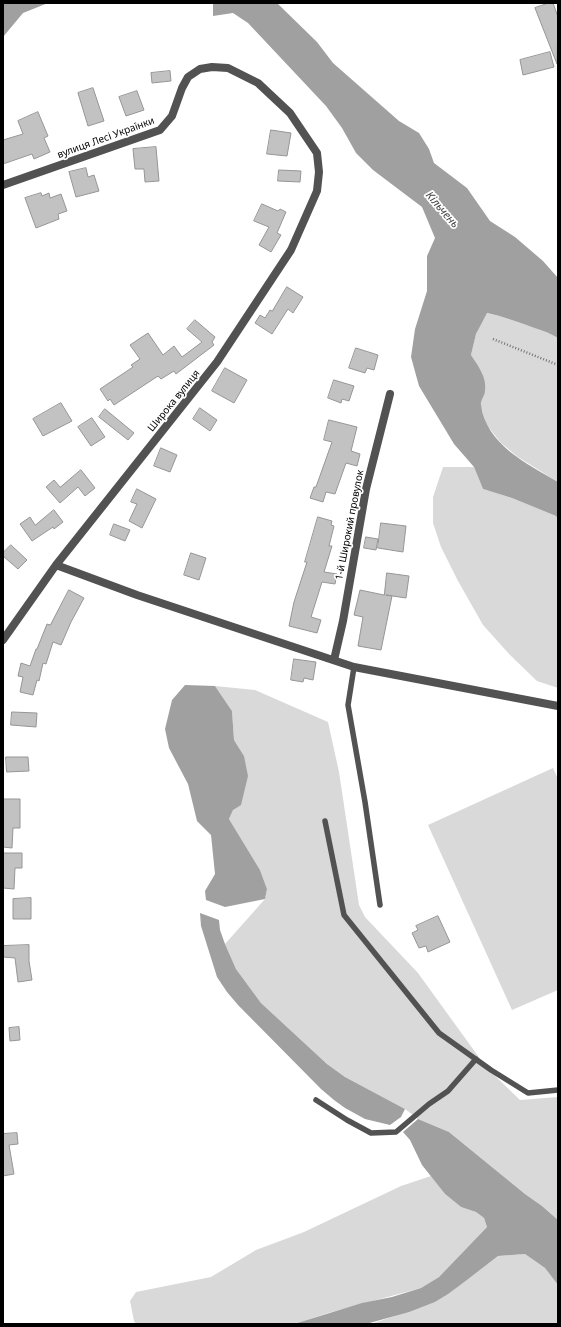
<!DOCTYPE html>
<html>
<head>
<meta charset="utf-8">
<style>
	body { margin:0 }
	#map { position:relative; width:561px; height:1327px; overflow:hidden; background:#fff; font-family:"Noto Sans",sans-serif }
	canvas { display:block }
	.frame { position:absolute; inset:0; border:4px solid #000; pointer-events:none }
</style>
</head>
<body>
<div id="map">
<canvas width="561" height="1327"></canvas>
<div class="frame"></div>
</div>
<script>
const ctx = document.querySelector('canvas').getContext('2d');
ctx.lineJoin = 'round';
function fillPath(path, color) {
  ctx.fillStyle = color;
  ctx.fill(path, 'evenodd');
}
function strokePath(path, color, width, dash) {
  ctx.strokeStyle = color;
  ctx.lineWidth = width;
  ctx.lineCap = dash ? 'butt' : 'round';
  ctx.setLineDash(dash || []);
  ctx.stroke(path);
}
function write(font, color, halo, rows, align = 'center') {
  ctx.font = font + ' "Noto Sans",sans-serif';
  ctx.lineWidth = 3.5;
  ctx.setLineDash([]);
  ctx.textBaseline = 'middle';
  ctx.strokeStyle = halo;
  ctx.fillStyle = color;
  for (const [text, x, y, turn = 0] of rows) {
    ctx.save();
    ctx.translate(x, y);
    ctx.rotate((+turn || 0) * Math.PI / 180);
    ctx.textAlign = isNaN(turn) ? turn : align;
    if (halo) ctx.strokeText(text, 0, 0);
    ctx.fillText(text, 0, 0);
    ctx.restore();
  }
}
fillPath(new Path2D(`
	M486 313C501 316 515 321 529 326 540 330 548 332 558 338V482L518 457 501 443 486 424 480 403 485 391 471 355 476 334Z
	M443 467H474L483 489 512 498 556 516 558 519V688L537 681 510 655 483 625 458 581 441 547 433 523V497Z
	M215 686 255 690 328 722 339 772 359 905 365 917 418 973 486 1067 520 1100 558 1097V1220L542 1206 525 1194 449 1132 418 1119 405 1109 345 1077 327 1064 261 1003 236 969 225 944 265 899 267 889 260 870 229 819 233 810 244 756 234 740 232 711Z
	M553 768 558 779V990L512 1010 428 825Z
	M431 1176 445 1194 461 1207 476 1212 484 1218 487 1227 439 1277 421 1288 328 1313 298 1323 136 1324 134 1321 130 1301 136 1292 211 1277 256 1250 304 1232 401 1186Z
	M525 1254 545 1268 558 1285V1324H366L374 1323 435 1302 467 1280 498 1256Z`), '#d9d9d9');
fillPath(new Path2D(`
	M3 3H48L23 13 3 37Z
	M213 3H277L317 42 333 63 399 121 419 133 429 149 434 163 467 188 490 221 515 237 543 261 558 278V338C548 332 540 330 529 326 515 321 501 316 487 313L476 334 471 355C478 366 487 377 485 391 485 396 480 400 481 405 486 444 527 464 558 482V519L556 516 512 498 483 489 474 467 454 444 419 386 411 357 415 329 427 291V256L435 238 422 207 373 170 356 153 342 128 326 106 248 23 233 13 213 16Z
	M185 685 215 686 232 711 234 740 244 756 248 776 241 805 233 810 229 819 260 870 267 889 265 899 225 907 206 900 205 891 215 874 211 835 197 821 188 784 169 748 165 729 172 700Z
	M200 913 219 920 220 930 225 944 236 969 261 1003 327 1064 345 1077 405 1109 401 1117 390 1125 365 1119 345 1108 334 1100 321 1089 238 1005 227 992 217 977 201 926Z
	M418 1119 449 1132 525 1194 542 1206 558 1220V1285L545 1268 525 1254 498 1256 467 1280 448 1294 435 1302 409 1312 366 1324H294L362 1303 392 1297 421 1288 439 1277 487 1227 484 1218 476 1212 461 1207 445 1194 422 1165 410 1140 403 1132Z`), '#a0a0a0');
const building = new Path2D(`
	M549 3H553L558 17 557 64 535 8Z
	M550 52 554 67 523 75 520 60Z
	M170 71 171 81 152 83 151 73Z
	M93 88 104 121 88 126 78 93Z
	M137 91 144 110 126 116 119 97Z
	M38 112 48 136 44 138 50 152 34 159 32 154 3 164V140L23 134 18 121Z
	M271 130 291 133 287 156 267 154Z
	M156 147 159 181 145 182 144 169H135L133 149Z
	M86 168 88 177 94 175 99 191 76 197 69 172Z
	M279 170 301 171 300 182 278 181Z
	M41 193 42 196 49 193 50 198 61 194 67 211 58 214 59 219 36 228 25 198Z
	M262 204 278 211 280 209 286 212 277 233 281 235 271 252 259 245 269 227 254 221Z
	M287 287 303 297 293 313 288 309 272 334 255 323 260 315 265 318 270 310 272 311Z
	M195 320 215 337 212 342 214 345 176 374 174 371 161 379 158 376 114 405 110 399 108 401 100 389 133 367 131 365 140 359 130 345 148 333 163 355 174 346 182 357 202 342 187 329Z
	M356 348 378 355 374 370 367 368 365 373 349 368Z
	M225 368 247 380 234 403 212 391Z
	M334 380 354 386 349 401 342 399 341 403 328 398Z
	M61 403 72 421 43 436 33 419Z
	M200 408 217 420 210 431 193 419Z
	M105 409 134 433 128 440 99 417Z
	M92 418 105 437 91 446 78 427Z
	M329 420 357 427 351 451 360 454 357 466 346 463 335 494 326 492 323 502 310 498 314 487H316L332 442 324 440Z
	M161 448 177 455 170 472 154 466Z
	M81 470 95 488 85 496 78 487 60 503 46 487 54 480 60 487Z
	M137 489 156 499 142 528 129 521 137 504 131 502Z
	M54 510 63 522 54 529 53 527 32 541 20 524 30 517 35 525Z
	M318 517 332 521 331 525 334 526 329 546H332L324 572 337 574 335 584 322 582 311 617 321 620 317 633 289 626 294 602 307 562H305Z
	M381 523 406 526 403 552 378 548Z
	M114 524 130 530 125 541 110 535Z
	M366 537 378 539 376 550 364 548Z
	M11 545 27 560 18 569 3 556V553Z
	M191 553 206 558 199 580 184 575Z
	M387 573 409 576 406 598 386 595 392 596 381 650 358 646 363 617 354 615 360 590 384 595Z
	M69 590 84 598 71 622 61 645 53 642 46 664 43 663 39 681 37 680 33 695 20 692 23 677 18 676 21 663 30 666 36 649H37L47 624 50 625Z
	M294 659 316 662 313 680 304 678 303 682 291 680Z
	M12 712 37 713 36 727 11 725Z
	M6 757H28L29 771 7 772Z
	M3 799H20V828H13L12 848 3 847Z
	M3 853H22V868H15L14 889 3 888Z
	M31 898V919H13V899Z
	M438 916 450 942 428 952 426 946 419 948 412 933 418 930 416 926Z
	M29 945V961L32 980 18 982 15 958 3 957V946Z
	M19 1027 20 1040 10 1041 9 1028Z
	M17 1133 18 1144 9 1145 14 1174 3 1176V1134Z`);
fillPath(building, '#c2c2c2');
strokePath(building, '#969696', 1);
strokePath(new Path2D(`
	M493 339 558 365`), '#747474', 2.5, [1, 2]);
strokePath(new Path2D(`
	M354 667 348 705 365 802 380 905
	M325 821 344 915 439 1033 491 1070 528 1093 558 1090
	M316 1100 347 1120 371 1133 396 1132 429 1104 448 1091 476 1059`), '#525252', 5.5);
strokePath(new Path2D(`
	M3 185 160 130 172 116 182 88 188 77 200 69 212 67 228 68 258 83 290 113 317 153 319 172 317 191 291 250 217 362 56 565 3 640
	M56 565 137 595 354 667 558 706
	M334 660 343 621 366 489 390 394`), '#525252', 8);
write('10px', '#000', '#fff', [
	["вулиця Лесі Українки",106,138,-20],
	["Широка вулиця",174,401,-51],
	["1-й Широкий провулок",350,525,-79]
]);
write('italic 11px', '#414141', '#fff', [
	["Кільчень",442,210,49]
]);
</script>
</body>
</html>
